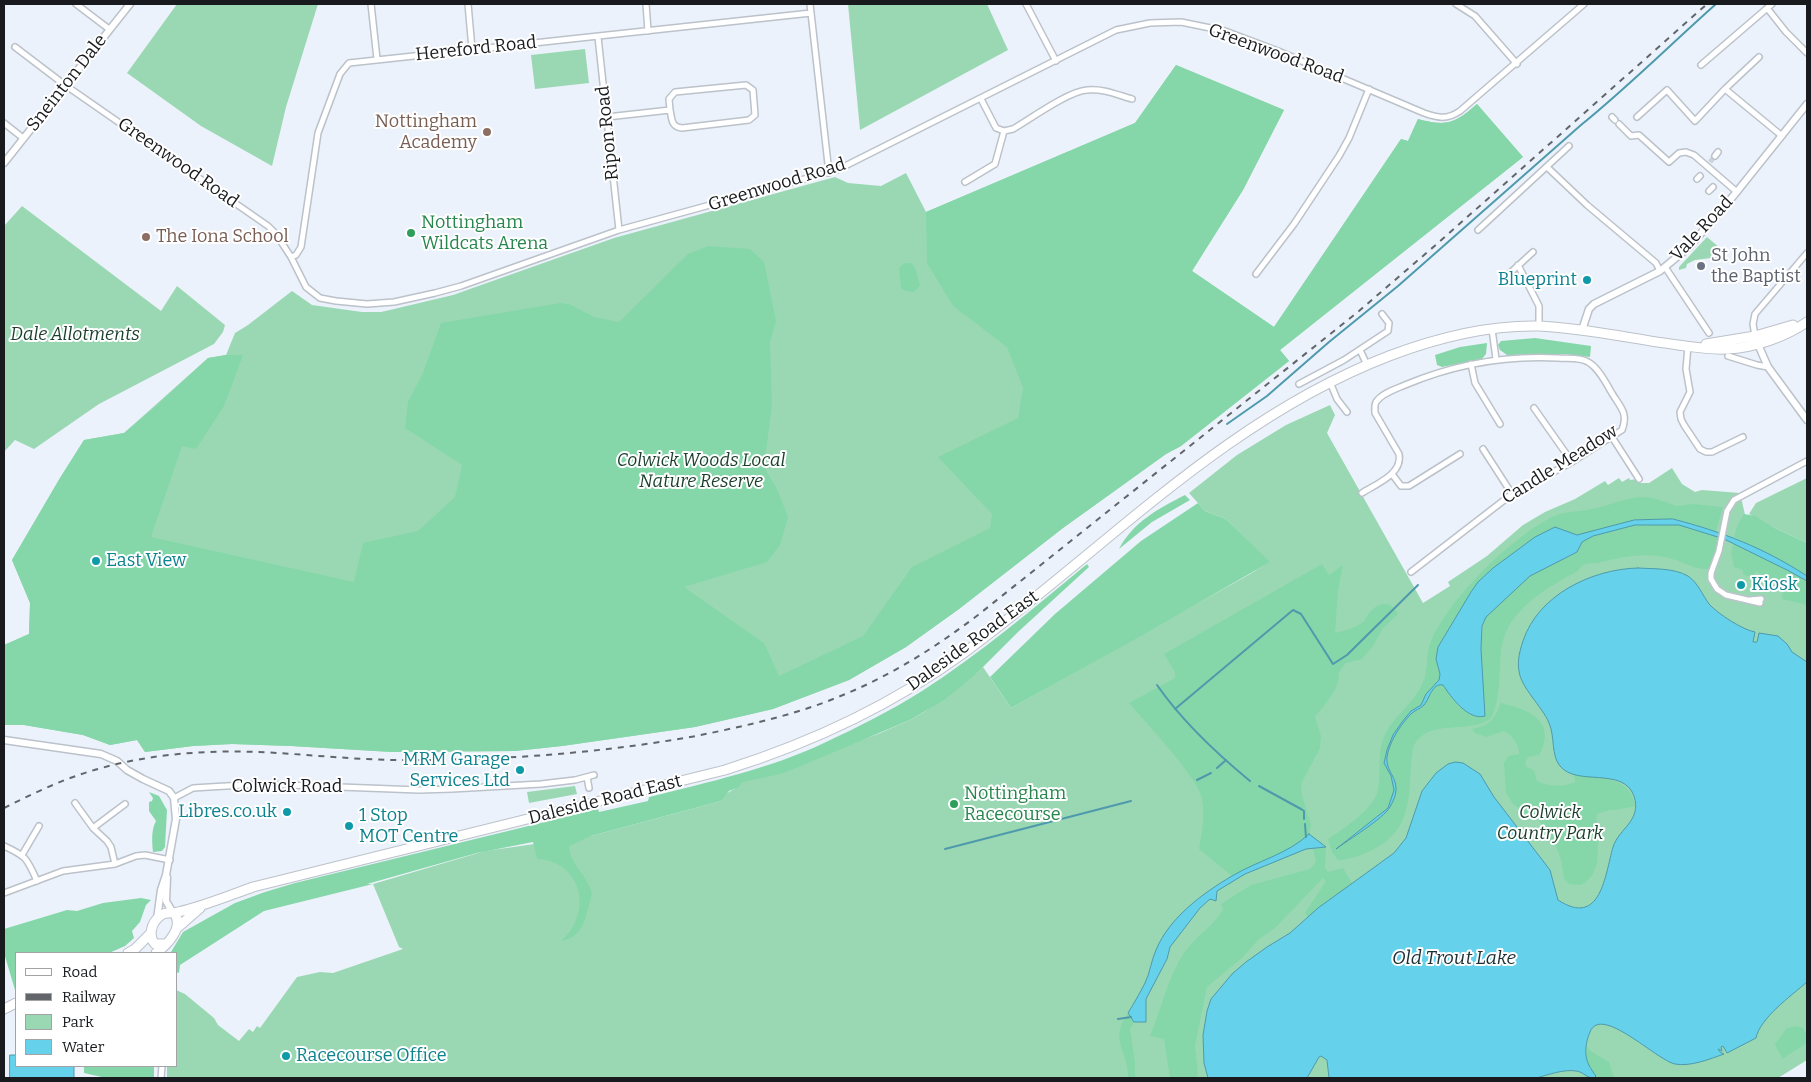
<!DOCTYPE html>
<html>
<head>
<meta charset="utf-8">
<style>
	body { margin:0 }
	#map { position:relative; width:1811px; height:1082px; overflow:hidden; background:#ecf2fb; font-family:Bitter,serif }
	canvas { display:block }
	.frame { position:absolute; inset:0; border:5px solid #181a1d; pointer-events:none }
	.legend { position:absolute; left:15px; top:952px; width:162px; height:115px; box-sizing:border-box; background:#fff; border:1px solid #a3a3a5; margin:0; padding:6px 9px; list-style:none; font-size:15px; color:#181a1d }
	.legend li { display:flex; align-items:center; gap:10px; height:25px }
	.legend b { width:25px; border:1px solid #a3a3a5 }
</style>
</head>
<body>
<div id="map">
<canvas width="1811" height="1082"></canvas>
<div class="frame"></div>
<ul class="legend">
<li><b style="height:6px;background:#fff"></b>Road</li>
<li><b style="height:6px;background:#62666b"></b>Railway</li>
<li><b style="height:14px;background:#9ad8b4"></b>Park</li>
<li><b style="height:14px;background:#65d1ea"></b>Water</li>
</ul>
</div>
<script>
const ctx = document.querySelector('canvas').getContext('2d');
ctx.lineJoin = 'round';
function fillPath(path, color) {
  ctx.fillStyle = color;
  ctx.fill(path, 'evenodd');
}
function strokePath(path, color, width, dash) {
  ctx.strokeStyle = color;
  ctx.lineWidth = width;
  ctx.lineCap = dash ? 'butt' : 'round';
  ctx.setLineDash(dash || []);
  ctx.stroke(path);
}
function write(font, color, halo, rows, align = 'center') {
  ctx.font = font + ' Bitter,serif';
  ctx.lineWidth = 4;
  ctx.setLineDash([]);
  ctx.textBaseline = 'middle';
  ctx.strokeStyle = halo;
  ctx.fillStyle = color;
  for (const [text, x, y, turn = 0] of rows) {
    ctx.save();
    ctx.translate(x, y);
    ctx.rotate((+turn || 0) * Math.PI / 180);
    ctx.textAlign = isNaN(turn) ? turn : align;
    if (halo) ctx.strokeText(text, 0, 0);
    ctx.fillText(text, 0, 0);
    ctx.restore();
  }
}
fillPath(new Path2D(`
	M177 4H318L286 107 272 166 201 126 127 73Z
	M848 4H987L1008 50 860 130Z
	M585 49 589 83 535 89 531 55Z
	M1176 65 1284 110 1243 190 1192 271 1274 327 1401 139 1408 141 1418 119C1448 127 1455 123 1477 104L1523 157 1280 350 1289 361 1181 446 1166 454 1063 528 959 609 906 647 849 680 773 709 695 727 562 746 515 751 392 752 291 746 232 744 193 746 145 752 137 740 110 745 83 735 24 725H4V645L29 634 30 603 12 560 60 478 84 440 124 433 208 358 226 355 235 333 248 325 292 291 312 305 362 312H381L394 309 453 295 614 238 835 177 848 183 881 186 906 173 926 212 1135 123Z
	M22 206 161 311 177 286 225 325 223 332 214 344 99 404 34 449 15 440 4 452V226Z
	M1707 237 1726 253 1718 263 1712 262 1711 258 1695 260 1687 264 1686 268 1679 270V267Z
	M1330 405 1335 415 1327 433 1423 603 1450 586 1448 582 1487 556 1523 525 1545 512 1575 499 1605 481 1608 485 1619 478 1622 482 1629 478 1630 480 1637 479 1639 483H1649L1672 468 1682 484 1695 492 1702 490 1740 493 1746 519 1807 569V1060L1778 1078H167V1066H176V990L185 994 214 1018 218 1025 239 1041 249 1029 253 1032 257 1026 260 1028 297 977 320 972 333 973 403 949 399 947 373 884 485 851 591 836 721 801C726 790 736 791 740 783L878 734 910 720 924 712 969 680 983 667 1011 708 1250 574 1269 562 1226 519 1205 511 1189 493 1237 455 1286 425Z
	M1807 478V543L1775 528 1749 514 1756 503Z
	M575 786 577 794 529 803 527 792Z`), '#9ad8b4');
fillPath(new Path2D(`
	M1176 65 1284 110 1243 190 1192 271 1274 327 1401 139 1408 141 1418 119C1448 127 1455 123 1477 104L1523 157 1280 350 1289 361 1181 446 1166 454 1063 528 959 609 906 647 849 680 773 709 695 727 562 746 515 751 392 752 291 746 232 744 193 746 145 752 137 740 110 745 83 735 24 725H4V645L29 634 30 603 12 560 60 478 84 440 124 433 155 407 208 358 226 355H243L224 406 196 449 182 446 151 537 354 582 363 543 418 531 455 497 462 465 405 428 408 402 423 373 441 323 560 303 569 304 594 317 619 322 688 254 709 246 750 249 764 262 776 321 770 342 772 404 764 467 777 489 788 517 780 545 767 562 684 587 764 643 779 676 863 636 912 567 990 528 992 514 938 457 1018 418 1023 388 1007 347 953 306 927 263 926 212 1135 123Z
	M906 263H912L916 270 920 286 913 292 905 291 901 288 899 268 902 265Z
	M1535 338 1591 346 1590 357 1565 354 1507 355 1500 350 1498 345 1501 341Z
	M1487 343 1486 354 1482 359 1442 367 1437 365 1435 355 1460 347Z
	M1185 495 1190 500 1152 522 1119 549C1133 522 1158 509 1185 495Z
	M1642 497 1653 498 1677 506 1692 504 1723 507 1716 531 1674 519H1638L1577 535 1569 534 1559 528 1552 529 1523 545 1488 572 1478 582 1439 644 1436 659 1440 674 1439 680 1426 694 1421 705 1409 713 1393 735 1384 760 1394 788 1388 808 1335 849C1349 840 1382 820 1390 807 1406 780 1385 775 1387 757 1389 742 1401 724 1411 714 1415 710 1420 709 1424 705 1430 698 1432 683 1443 685 1451 697 1468 722 1485 716L1481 649 1483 622 1489 612 1530 576 1577 552 1582 542 1590 537 1635 525H1679L1719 538 1713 562 1709 569C1695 570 1686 563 1672 559 1649 552 1625 556 1602 562 1592 565 1584 560 1578 571 1552 585 1518 604 1506 632 1501 643 1501 654 1500 666 1499 683 1499 703 1491 718 1469 736 1427 716 1413 748 1407 788 1417 827 1374 849 1363 855 1352 859 1338 860L1332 852 1328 839C1343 829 1374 809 1378 790 1381 771 1377 752 1385 734 1395 715 1415 702 1423 682 1429 669 1425 654 1431 641 1449 599 1512 536 1554 516 1564 511 1579 512 1591 509 1608 506 1624 498 1642 497Z
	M1198 503 1205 511 1226 519 1270 562 1141 636 1011 708 990 677 1055 614 1141 541Z
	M1744 514 1755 516 1775 528 1807 543V576L1774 557 1734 537 1737 526Z
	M1733 544 1789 571 1807 581V605L1782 599 1783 586C1773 582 1766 576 1756 572 1752 577 1748 577 1743 574V570L1734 567 1731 553Z
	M1087 564 1089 567 1018 632 973 677 944 700 910 720 789 771C773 777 757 778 741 783L739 787 729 791 721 801 591 836 569 846C570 864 585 873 591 890 593 895 590 900 589 905 585 922 581 938 561 941 593 914 583 861 537 859L533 842 477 853 367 884H373L264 911 180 965 179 973 176 972V953H171V952L183 932 235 903 265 892 295 883 598 809 599 812 648 801 649 797C708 782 770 769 826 742 858 727 892 710 922 691 981 653 1034 608 1087 564Z
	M1322 564 1329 575 1343 565 1338 590 1335 633C1344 631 1354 628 1362 623 1365 621 1366 617 1369 613 1379 602 1390 599 1398 614L1383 628 1373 646 1362 659 1346 663 1339 672C1340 689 1325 704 1315 717L1321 736 1320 748 1301 784 1302 795 1311 825 1309 834 1303 840 1285 850 1232 876 1199 849C1202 832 1205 816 1202 799 1198 777 1146 723 1129 703L1175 678V672L1164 654Z
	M1500 703C1518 707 1545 714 1545 736 1544 744 1543 749 1539 755L1528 757 1525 763 1526 766 1534 771 1537 781C1548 787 1564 787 1575 782L1574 774C1599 778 1630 775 1635 806 1623 810 1606 809 1597 814L1596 824 1599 833 1597 863 1593 874 1585 883 1580 885 1569 884 1564 879 1561 860 1556 846 1544 830 1539 820 1522 811 1513 804 1506 793 1504 763 1508 756 1519 754C1520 745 1511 734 1504 731L1486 737 1475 733 1472 729C1488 726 1496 719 1500 703Z
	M149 792 159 796 167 810 165 847 162 851 153 852C152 842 151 830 156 821L149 811V802L152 801 153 798Z
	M1326 847 1325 868 1328 872 1343 868 1354 887 1310 920 1305 913 1326 881 1323 878 1275 928 1258 940 1243 957 1207 987 1195 1046 1198 1074 1197 1078H1170L1164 1039 1150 1036C1162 1008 1167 979 1184 953 1195 937 1212 927 1223 910L1221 904 1251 885 1310 869 1316 862 1313 849Z
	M141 898 151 900 146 905 140 922 132 931 134 938 125 946 109 953H16L15 990 4 953V929L67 910 77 911 103 903Z
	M1128 1013 1134 1022 1130 1029 1135 1063V1078H1128C1129 1051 1108 1041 1128 1013Z
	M1797 1026 1803 1028 1807 1036V1042C1800 1049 1791 1052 1783 1059L1777 1049 1775 1044 1787 1028Z
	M1586 1046 1592 1052 1609 1062 1614 1078H1594L1596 1076 1587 1063Z
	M84 1066H154V1078H106L84 1073Z`), '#85d7a9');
const water = new Path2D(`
	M1673 519C1723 532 1764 548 1807 576V581L1789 571 1724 539 1679 525H1635L1593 536 1582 542 1577 552 1530 576 1486 617 1482 626 1481 649 1485 716C1468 721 1451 697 1443 685 1432 683 1430 698 1424 705 1420 709 1415 710 1411 714 1401 724 1389 742 1387 757 1385 775 1406 780 1390 807 1383 819 1348 840 1336 849L1388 808 1394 790 1391 776 1384 763 1387 750 1393 735 1402 722 1411 711 1421 705 1426 694 1439 680 1440 674 1436 659 1438 647 1471 592 1478 582 1493 568 1535 537 1555 527 1577 535 1634 520Z
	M1638 568C1654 569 1674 568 1688 576 1698 583 1702 594 1709 604 1718 614 1743 630 1755 632L1753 642H1757L1759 633 1778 636 1787 644 1792 652 1807 662V982C1791 996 1760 1018 1756 1038L1727 1053 1723 1046 1721 1047 1722 1051 1718 1049 1720 1052 1724 1054C1710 1059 1690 1067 1675 1064 1656 1060 1601 1004 1590 1032 1587 1039 1585 1048 1586 1055 1587 1064 1591 1069 1596 1076L1594 1078C1586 1078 1584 1072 1576 1071 1563 1069 1548 1075 1536 1078H1329L1327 1060 1321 1056 1319 1057 1307 1078H1208L1204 1063 1203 1035 1207 1011 1211 999 1232 974 1246 962 1267 947 1290 933 1318 908 1394 853 1406 838 1422 791 1436 773 1448 764 1455 762 1463 763 1480 774 1494 797 1550 870 1558 900C1601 928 1605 875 1613 847 1619 828 1642 821 1634 796 1623 766 1577 787 1560 766 1551 756 1555 736 1549 723 1542 706 1521 688 1519 671 1517 661 1520 650 1523 641 1538 595 1592 569 1638 568Z
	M1309 834 1326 847 1306 849 1245 874 1217 891 1216 901 1210 899 1200 908 1170 947 1167 959 1146 999V1022H1134L1128 1013C1134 1003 1140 993 1145 983 1150 973 1151 961 1156 950 1169 918 1203 893 1232 876 1257 861 1288 854 1309 834Z
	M10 1055H16V1066H74V1078H10Z`);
fillPath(water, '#65d1ea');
strokePath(water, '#4e9aac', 1);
strokePath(new Path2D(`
	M1227 424 1267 396 1329 342 1398 286 1581 125C1628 87 1671 44 1716 4
	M1157 685C1182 721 1216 753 1250 781
	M1175 709 1293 610 1301 614 1333 664 1347 655 1418 585
	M1217 768 1226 760
	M1197 780 1211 773
	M1259 786 1301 809 1304 811V819
	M1305 824 1306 837
	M945 849 1131 801
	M1118 1019 1131 1017`), '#4e9aac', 2);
strokePath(new Path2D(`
	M1710 162 1715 156`), '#ccd2da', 5, [5, 2.5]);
const minor = new Path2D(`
	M76 4 109 29
	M371 4 377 59
	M468 4 472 49
	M646 4 648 31
	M810 4 829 173
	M1026 4 1056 61
	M1456 4 1475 16 1517 64
	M1767 8 1786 32 1807 53
	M598 37 619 230
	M15 47 65 85 268 226 276 234 291 257 306 287 320 298 336 301 367 304 394 302 435 293 461 286 619 230 837 170 1116 30 1150 23 1181 22 1225 31 1278 51 1424 113C1438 118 1447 120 1460 111L1584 4
	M1701 65 1772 4
	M1725 89 1759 57
	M981 99 996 128 1004 131 1013 129C1030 119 1069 91 1087 90 1102 88 1118 95 1132 99
	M607 117 670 110 669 99 675 92 746 85 753 90 755 115 749 120 682 128C671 127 672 119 670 110
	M1612 117 1615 120
	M1637 117 1667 90 1695 121 1725 89 1782 136
	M4 123 23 138
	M1619 124 1631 136 1639 135 1669 162 1679 153 1686 152 1694 155 1737 192
	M1715 156 1718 152
	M1547 167 1587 205 1656 263 1660 271
	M1697 179 1700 176
	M965 182 995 164 1004 131
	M1709 191 1713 187
	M1478 230 1569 146
	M291 257 296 255 301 247 318 133 340 74 349 63 811 13
	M1518 265 1539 306V326
	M1665 267 1709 333
	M1510 273 1533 252
	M1256 274 1294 224 1339 156 1349 138 1369 89
	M1492 329 1496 359
	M1755 336 1753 324 1755 314 1807 253
	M1688 346 1686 369 1690 392 1680 412 1681 419 1684 425 1700 449 1706 452H1712L1743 437
	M1360 350 1367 365
	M1728 356 1757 365 1768 367
	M1471 364 1475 383 1500 424
	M1330 382 1337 399 1347 412
	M1299 384 1344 360 1388 331 1389 323 1382 314
	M1534 408 1572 462
	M1612 437 1639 479
	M1483 449 1512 494
	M1392 474 1401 486H1409L1460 454
	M1362 493C1376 484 1403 474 1399 454L1375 413C1375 409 1374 406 1376 402 1382 393 1396 389 1405 385 1455 364 1504 355 1558 358 1567 359 1580 357 1588 362 1599 368 1607 385 1613 395 1622 409 1628 414 1622 430L1572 462 1512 494 1411 572
	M1750 600 1761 599
	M1760 603 1726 595 1717 589 1711 579V573L1719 551 1727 511 1734 500 1807 461
	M587 777 589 788
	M174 798 193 788 209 787 261 784 419 790 452 789 541 784 575 780 594 775
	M75 803 93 828 107 841 111 847 115 864
	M93 828 125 804
	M4 846C26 856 27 858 37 881
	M22 855 39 826
	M4 893 63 871 115 864 136 856 145 855 170 860
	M161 1078 162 1066`);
const tertiary = new Path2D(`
	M4 163 130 4
	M1582 330 1589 309 1594 304 1660 271 1689 247 1735 194 1807 104
	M1757 342 1768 367 1807 420
	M4 740 101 754 117 761 127 770 143 779 169 791 174 798 176 819 166 875 161 890 157 919
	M167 877 166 901 173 913`);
const primary = new Path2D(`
	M1706 344 1755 336 1793 325
	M177 928 200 908
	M165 944H155C148 936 151 923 160 916 166 911 172 914 178 912 204 906 228 896 253 887L725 770C811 743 891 706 965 652 1104 550 1225 419 1389 356 1436 338 1489 325 1539 326 1585 328 1632 339 1678 345 1694 347 1711 350 1727 349 1754 348 1785 337 1807 322
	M128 953 135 949 151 933
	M156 953C167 945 185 927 174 913
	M4 1009 16 1003`);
strokePath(minor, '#bcc2ca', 8);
strokePath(tertiary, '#bcc2ca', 9);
strokePath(primary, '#bcc2ca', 11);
strokePath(minor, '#fff', 5);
strokePath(tertiary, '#fff', 6);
strokePath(primary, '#fff', 9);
strokePath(new Path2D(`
	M4 808C34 793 65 778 98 769 149 754 206 750 259 752 303 754 347 759 391 760 493 761 595 754 696 736 745 726 796 715 843 695 892 675 936 647 978 615L1359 311 1438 243 1707 4`), '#62666b', 2, [6, 6]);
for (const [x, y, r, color] of [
	[487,132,5,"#8d6e63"],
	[411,233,5,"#2e9e5b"],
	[146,237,5,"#8d6e63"],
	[1701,266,5,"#6b7280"],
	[1587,280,5,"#0f9aa8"],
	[96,561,5,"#0f9aa8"],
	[1741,585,5,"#0f9aa8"],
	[520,770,5,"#0f9aa8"],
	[954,804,5,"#2e9e5b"],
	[287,812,5,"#0f9aa8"],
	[349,826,5,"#0f9aa8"],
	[286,1056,5,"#0f9aa8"]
]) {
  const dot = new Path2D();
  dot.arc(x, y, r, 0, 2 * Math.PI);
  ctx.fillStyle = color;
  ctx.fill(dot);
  strokePath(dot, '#fff', 2);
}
write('18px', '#181a1d', '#fff', [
	["Hereford Road",476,49,-6],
	["Greenwood Road",1276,54,20],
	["Sneinton Dale",67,83,-52],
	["Ripon Road",608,133,-96],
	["Greenwood Road",178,163,35],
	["Greenwood Road",777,185,-17],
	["Vale Road",1702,229,-47],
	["Candle Meadow",1560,465,-32],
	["Daleside Road East",973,641,-36],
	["Colwick Road",287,787],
	["Daleside Road East",605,800,-14]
]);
write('18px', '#785e54', '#fff', [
	["Nottingham",477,122],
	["Academy",477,143],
	["The Iona School",156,237,"left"]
], 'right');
write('18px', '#27864d', '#fff', [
	["Nottingham",421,223],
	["Wildcats Arena",421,244],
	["Nottingham",964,794],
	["Racecourse",964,815]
], 'left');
write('18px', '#5b616d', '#fff', [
	["St John",1711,256],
	["the Baptist",1711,277]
], 'left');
write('18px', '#0d838f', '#fff', [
	["Blueprint",1577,280,"right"],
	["East View",106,561],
	["Kiosk",1751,585],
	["MRM Garage",510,760,"right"],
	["Services Ltd",510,781,"right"],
	["Libres.co.uk",277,812,"right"],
	["1 Stop",359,816],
	["MOT Centre",359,837],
	["Racecourse Office",296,1056]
], 'left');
write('italic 18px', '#1a3e2b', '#fff', [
	["Dale Allotments",75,335],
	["Colwick Woods Local",701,461],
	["Nature Reserve",701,482],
	["Colwick",1550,813],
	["Country Park",1550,834]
]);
write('italic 19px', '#1b2f34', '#fff', [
	["Old Trout Lake",1454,959]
]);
</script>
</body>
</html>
